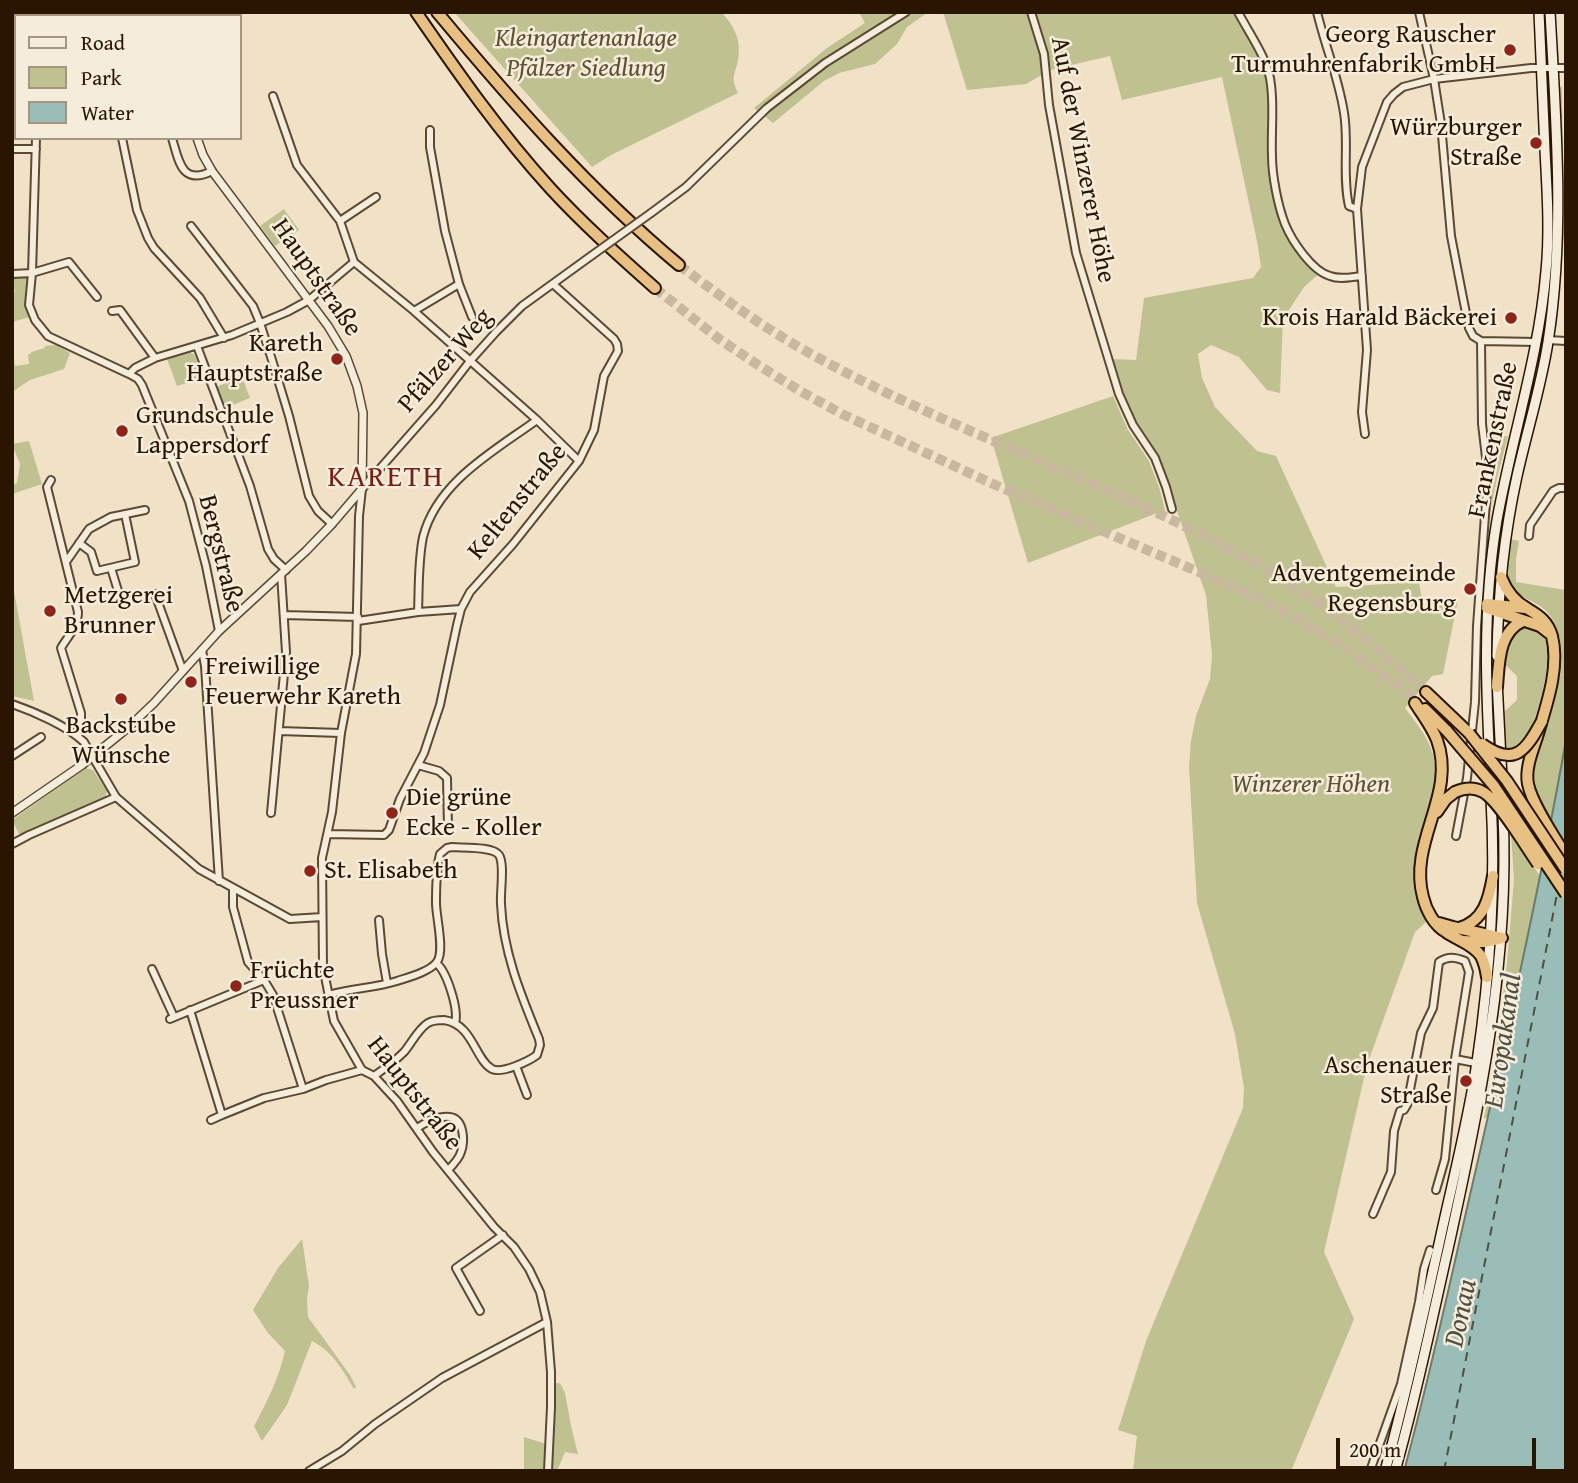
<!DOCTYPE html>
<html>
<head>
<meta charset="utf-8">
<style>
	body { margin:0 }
	#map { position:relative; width:1578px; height:1483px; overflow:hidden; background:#f0e1c7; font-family:"Gentium Book Plus",serif }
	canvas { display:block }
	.frame { position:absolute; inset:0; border:14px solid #2a1600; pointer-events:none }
	.legend { position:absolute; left:14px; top:14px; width:228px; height:126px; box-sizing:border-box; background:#f5ecdb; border:2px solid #a49683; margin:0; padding:9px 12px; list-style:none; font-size:21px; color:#2a1600 }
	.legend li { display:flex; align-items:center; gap:14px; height:35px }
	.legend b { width:35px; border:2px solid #a49683 }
	.scale { position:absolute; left:1336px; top:1438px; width:200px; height:32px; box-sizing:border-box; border:4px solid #2a1600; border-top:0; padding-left:9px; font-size:21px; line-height:24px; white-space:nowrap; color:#2a1600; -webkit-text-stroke:5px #f5ecdb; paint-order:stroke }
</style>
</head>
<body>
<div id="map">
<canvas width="1578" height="1483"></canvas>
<div class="frame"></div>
<ul class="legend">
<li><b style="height:9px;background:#f5ecdb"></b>Road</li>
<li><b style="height:19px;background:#c0c191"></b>Park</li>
<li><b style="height:19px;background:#9abdb7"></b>Water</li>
</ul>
<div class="scale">200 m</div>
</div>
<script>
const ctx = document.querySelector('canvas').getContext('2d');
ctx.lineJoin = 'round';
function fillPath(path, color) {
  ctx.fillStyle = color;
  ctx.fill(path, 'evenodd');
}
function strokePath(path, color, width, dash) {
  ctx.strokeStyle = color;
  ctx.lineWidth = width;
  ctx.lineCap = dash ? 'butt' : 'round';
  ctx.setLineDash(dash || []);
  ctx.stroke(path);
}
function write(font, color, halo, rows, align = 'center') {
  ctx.font = font + ' "Gentium Book Plus",serif';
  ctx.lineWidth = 5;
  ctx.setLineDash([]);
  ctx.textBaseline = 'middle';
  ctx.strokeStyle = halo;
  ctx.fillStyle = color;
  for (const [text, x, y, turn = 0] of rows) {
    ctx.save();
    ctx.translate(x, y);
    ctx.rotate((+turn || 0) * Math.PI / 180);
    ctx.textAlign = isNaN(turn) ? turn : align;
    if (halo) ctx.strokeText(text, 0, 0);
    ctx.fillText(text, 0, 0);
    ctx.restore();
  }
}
fillPath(new Path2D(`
	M454 12H721C734 25 742 41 738 60 735 76 730 76 738 93L611 155 592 167Z
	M859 12H928L907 27 897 44 875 64 839 73 824 81 773 123 754 108 827 48 865 23Z
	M943 12H1238L1268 70 1272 159 1278 199 1295 241 1321 272 1304 287 1283 319 1280 393 1267 390 1239 357 1211 345 1198 354 1202 378 1215 407 1257 451 1276 456 1336 587 1419 582 1423 607 1458 600 1443 674 1432 676 1405 708C1417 724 1430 739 1434 759 1441 791 1421 818 1417 848 1412 876 1416 896 1426 922L1415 932 1367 1065 1324 1252 1354 1319 1291 1471H1133L1137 1436 1118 1430 1146 1341 1243 1108 1244 1088 1235 1034 1197 903 1189 767 1191 741 1196 716 1210 679 1212 655 1206 595 1158 456 1136 422 1122 392 1112 359 1136 360 1144 298 1253 278 1261 267 1257 241 1222 77 1122 100 1110 56 1050 70 1026 84 967 90Z
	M1559 87H1562L1564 235 1557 325H1553L1561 135Z
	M284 209 299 230 275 246 260 226Z
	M12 276H22L28 280 26 303 30 317 12 322V293L15 292Z
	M56 345 70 353 64 369 30 380 12 392V349L15 366 29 364 28 354H31V352L45 348V346Z
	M190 353 194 354 203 378 177 386 167 359Z
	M242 377 250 398 225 408 216 387Z
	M1113 396 1128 430 1149 461 1159 487 1165 510 1028 563 991 438Z
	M1508 436 1497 478 1489 518H1488L1486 437Z
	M29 441 42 484 12 494V486L17 483 20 464 12 444Z
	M1510 539 1519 541 1516 559V582L1566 590V740L1551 824C1544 812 1530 789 1531 775 1532 757 1542 740 1548 724 1556 701 1561 674 1561 650 1560 629 1553 612 1533 602 1525 598 1516 595 1511 587 1504 573 1508 554 1510 539Z
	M12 580 34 701 12 696Z
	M1526 626C1533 627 1540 630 1544 637 1555 656 1537 725 1523 742 1519 749 1512 750 1504 751L1503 713 1517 700V676L1503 663C1507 647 1506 630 1526 626Z
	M86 768 93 770 107 791 105 798 20 836 12 820Z
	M1511 834 1540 876 1522 968 1488 1118H1484L1494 1068 1507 963 1514 879Z
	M302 1239 309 1286 307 1299 308 1317 350 1375 356 1387 354 1389C343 1370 332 1351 312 1341L287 1405 262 1441 254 1426C267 1402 279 1378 285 1351L268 1333 253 1310 278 1268Z
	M552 1383H559L561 1385 565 1393 571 1426 578 1454 565 1452 557 1471H550Z
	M524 1437 546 1444 544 1471H524Z`), '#c0c191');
const water = new Path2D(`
	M1566 740V1471H1404C1428 1384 1447 1296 1467 1208 1503 1052 1538 897 1566 740Z`);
fillPath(water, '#9abdb7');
strokePath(water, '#6d7a6e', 2);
strokePath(new Path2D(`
	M1444 1471 1558 889`), '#515040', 2, [9, 7]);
strokePath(new Path2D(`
	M679 265C721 297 764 328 811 354 952 432 1107 481 1248 559 1313 594 1373 642 1426 692
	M655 288 719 339 758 365 800 391 842 414 993 484 1255 596 1287 613 1346 648 1416 700`), '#c8b89f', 10, [10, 5]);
const minor = new Path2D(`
	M36 12V16
	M118 12V16
	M1031 12 1044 54 1049 105 1076 253 1119 394 1133 425 1155 458 1166 487 1172 509
	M1238 12C1250 35 1269 60 1271 85 1274 108 1271 132 1272 156 1272 176 1278 206 1285 224 1292 241 1312 271 1330 276 1340 280 1351 277 1362 276
	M1317 12C1325 46 1339 79 1344 113 1349 143 1342 176 1349 206L1357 209
	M1419 12 1434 79 1441 124 1451 236 1463 298 1469 328 1473 336 1481 341 1482 424 1488 474 1477 626 1475 702 1467 778 1456 836
	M12 60 16 59
	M273 96 297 165 340 221 354 262 414 311 537 420 579 461
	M36 138 32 273 29 305 35 320 48 336 129 374 138 379 142 385 189 501 206 566 219 631
	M122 138 137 210 148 238 154 248 200 298 224 338
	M172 138C179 162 182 186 212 171
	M12 149H36
	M651 213 686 187 767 108 825 63 906 12
	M340 221 376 197
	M191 226 253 306 260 323 272 360 289 416 309 496 318 511 332 524
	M12 274 32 273 69 262 97 297
	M459 284 472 317
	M112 311 120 310 155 358
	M414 311 459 284 445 231 430 147V130
	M1548 340 1566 341
	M1481 341 1537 342
	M197 346 250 486 268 549 274 559 286 570
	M129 374 135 368 155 358 232 335 287 312 309 300 354 262
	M1365 434 1362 412 1367 350 1357 209 1362 167 1387 102 1394 94 1403 87 1434 79 1531 68H1566
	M51 480 47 487 78 612C78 627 68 636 61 648L81 713V722L78 736
	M1529 536 1530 525 1553 491 1559 488H1566
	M79 543 91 552 97 571 135 562 125 514
	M66 562 89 529 111 517 145 510
	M111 568 119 594
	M155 594 183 671
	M418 612C419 588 418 562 423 537 437 482 494 451 537 420
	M284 615 358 617
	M358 621 418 612 461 609
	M202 650 205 666 219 881
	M12 704C35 712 67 726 84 742L116 797 199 869 290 919 322 917
	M279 731 341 733
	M12 756 41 737
	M418 765 439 771 447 778 448 828
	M271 813 286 652 281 574
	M328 834 384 835 389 830 400 799 424 753 440 705 457 625 461 609 470 592 513 544 579 461 594 430 604 376 618 351 617 344 614 339 553 284
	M12 844 29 835 116 797
	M233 888V907L248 962 264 980 273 995 303 1089 326 1080 362 1070
	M379 920 382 954 387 983
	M436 963C447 971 459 1010 455 1023
	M152 969 174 1017
	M328 995C352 988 375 988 397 981 409 977 429 972 437 962 445 951 436 917 436 903 436 888 436 869 440 854L447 848 452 847C463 848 493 846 499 855 505 864 500 892 501 904 503 952 521 995 539 1039L540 1045 537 1055C529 1061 502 1074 492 1069 475 1060 473 1024 444 1020 439 1020 433 1020 428 1023 418 1029 411 1044 404 1052 395 1061 384 1069 374 1076
	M190 1010 222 1115 264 1098 303 1089
	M170 1019 264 980
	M1455 1059 1481 1064
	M516 1066 527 1095
	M211 1120 222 1115
	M417 1128C426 1122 438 1115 450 1117 464 1119 465 1141 461 1152 459 1159 453 1165 448 1170
	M1373 1214 1391 1172 1394 1131 1400 1111 1404 1110 1407 1105 1421 1033 1433 1008 1439 962C1448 956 1455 957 1465 961L1469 972 1455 1059 1445 1159 1436 1190
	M480 1311 456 1268 503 1235
	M309 1471 342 1451 375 1424 442 1378 547 1322
	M548 1471 551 1407V1372L547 1322 540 1292 529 1269 514 1247 494 1227 433 1152 397 1101 374 1076 362 1070 334 1021 323 967 322 858 332 812 341 733 356 654 359 516 362 489 436 405 470 361 496 332 522 306 591 256
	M1370 1471 1401 1384 1419 1302 1424 1269 1430 1250`);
const tertiary = new Path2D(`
	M173 12V16
	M12 813 82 765 130 726 154 703 219 631 306 551 332 524 362 489 363 413 357 386 346 356 328 326 212 171 203 155 197 138`);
const secondary = new Path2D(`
	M1497 656C1498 595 1504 535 1517 476 1527 431 1541 387 1548 342 1565 233 1556 122 1550 12
	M1497 680 1503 799
	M1491 784C1486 694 1482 609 1497 520 1512 437 1539 356 1546 271 1550 231 1547 190 1545 150 1543 104 1541 58 1539 12
	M1385 1471C1406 1396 1422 1320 1439 1244 1452 1183 1468 1123 1477 1062 1490 974 1496 886 1491 798
	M1395 1471C1416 1398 1431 1323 1448 1249 1480 1105 1510 961 1503 813`);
const motorway = new Path2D(`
	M416 12C458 73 500 133 550 188 582 223 619 256 655 288
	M437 12C512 102 589 190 679 265
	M1501 577C1506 590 1515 602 1528 609 1540 616 1548 622 1552 636 1560 669 1546 706 1537 737 1532 752 1525 769 1528 784 1532 804 1555 838 1566 856
	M1487 604 1525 608
	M1487 608 1540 626 1549 633
	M1497 687C1499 664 1498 632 1523 621
	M1426 692 1469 733
	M1415 703C1422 714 1432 727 1437 740 1457 795 1408 841 1423 897 1426 910 1434 925 1446 932 1457 940 1473 944 1481 956 1484 962 1486 970 1487 977
	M1425 709 1447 731
	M1437 812 1446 799 1455 792
	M1439 923 1453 927 1502 938
	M1459 928C1484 921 1489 899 1493 876
	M1463 941 1483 942 1499 939`);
strokePath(minor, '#5c4932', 10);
strokePath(tertiary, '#5c4932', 10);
strokePath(secondary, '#2a1600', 12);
strokePath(motorway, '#2a1600', 14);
strokePath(minor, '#f5ecdb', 6);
strokePath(tertiary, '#f5ecdb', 7);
strokePath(secondary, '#f5ecdb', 9);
strokePath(motorway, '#e8c084', 10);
const minorBridge = new Path2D(`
	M591 256 651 213`);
const motorwayBridge = new Path2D(`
	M1447 731 1494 786 1566 894
	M1469 733 1507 781 1566 870
	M1482 744C1515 768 1526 750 1542 721
	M1455 792C1464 788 1474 787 1483 792 1499 801 1526 847 1538 864`);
strokePath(minorBridge, '#5c4932', 10, []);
strokePath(motorwayBridge, '#2a1600', 14, []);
strokePath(minorBridge, '#f5ecdb', 6);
strokePath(motorwayBridge, '#e8c084', 10);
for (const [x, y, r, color] of [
	[1510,50,7,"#8f2418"],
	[1536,143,7,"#8f2418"],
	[1511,318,7,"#8f2418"],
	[337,359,7,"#8f2418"],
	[122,431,7,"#8f2418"],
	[1470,589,7,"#8f2418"],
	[50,611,7,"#8f2418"],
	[191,682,7,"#8f2418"],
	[121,699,7,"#8f2418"],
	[392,813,7,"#8f2418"],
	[310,871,7,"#8f2418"],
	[236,986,7,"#8f2418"],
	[1466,1081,7,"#8f2418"]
]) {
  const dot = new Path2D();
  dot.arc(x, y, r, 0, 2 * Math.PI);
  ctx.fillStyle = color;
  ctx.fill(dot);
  strokePath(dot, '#f5ecdb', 2.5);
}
write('26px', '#2a1600', '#f5ecdb', [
	["Georg Rauscher",1496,35],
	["Turmuhrenfabrik GmbH",1496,65],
	["Würzburger",1522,128],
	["Straße",1522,158],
	["Krois Harald Bäckerei",1497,318],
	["Kareth",323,344],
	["Hauptstraße",323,374],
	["Grundschule",136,416,"left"],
	["Lappersdorf",136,446,"left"],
	["Adventgemeinde",1456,574],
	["Regensburg",1456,604],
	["Metzgerei",64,596,"left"],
	["Brunner",64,626,"left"],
	["Freiwillige",205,667,"left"],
	["Feuerwehr Kareth",205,697,"left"],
	["Backstube",121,726,"center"],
	["Wünsche",121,756,"center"],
	["Die grüne",406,798,"left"],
	["Ecke - Koller",406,828,"left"],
	["St. Elisabeth",324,871,"left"],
	["Früchte",250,971,"left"],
	["Preussner",250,1001,"left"],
	["Aschenauer",1452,1066],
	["Straße",1452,1096]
], 'right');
write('italic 26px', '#5e5233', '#f5ecdb', [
	["Kleingartenanlage",586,39],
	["Pfälzer Siedlung",586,69],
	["Winzerer Höhen",1311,785]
]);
write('26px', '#2a1600', '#f5ecdb', [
	["Auf der Winzerer Höhe",1082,160,79],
	["Hauptstraße",316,278,55],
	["Pfälzer Weg",446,361,-49],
	["Frankenstraße",1494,440,-78],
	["Keltenstraße",518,502,-51],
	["Bergstraße",220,554,76],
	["Hauptstraße",414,1094,52]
]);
write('italic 28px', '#515040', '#f5ecdb', [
	["Europakanal",1504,1041,-82],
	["Donau",1462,1313,-78]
]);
ctx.letterSpacing = '2px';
write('30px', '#7a1f14', '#f5ecdb', [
	["KARETH",386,478]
]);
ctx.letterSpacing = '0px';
</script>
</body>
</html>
